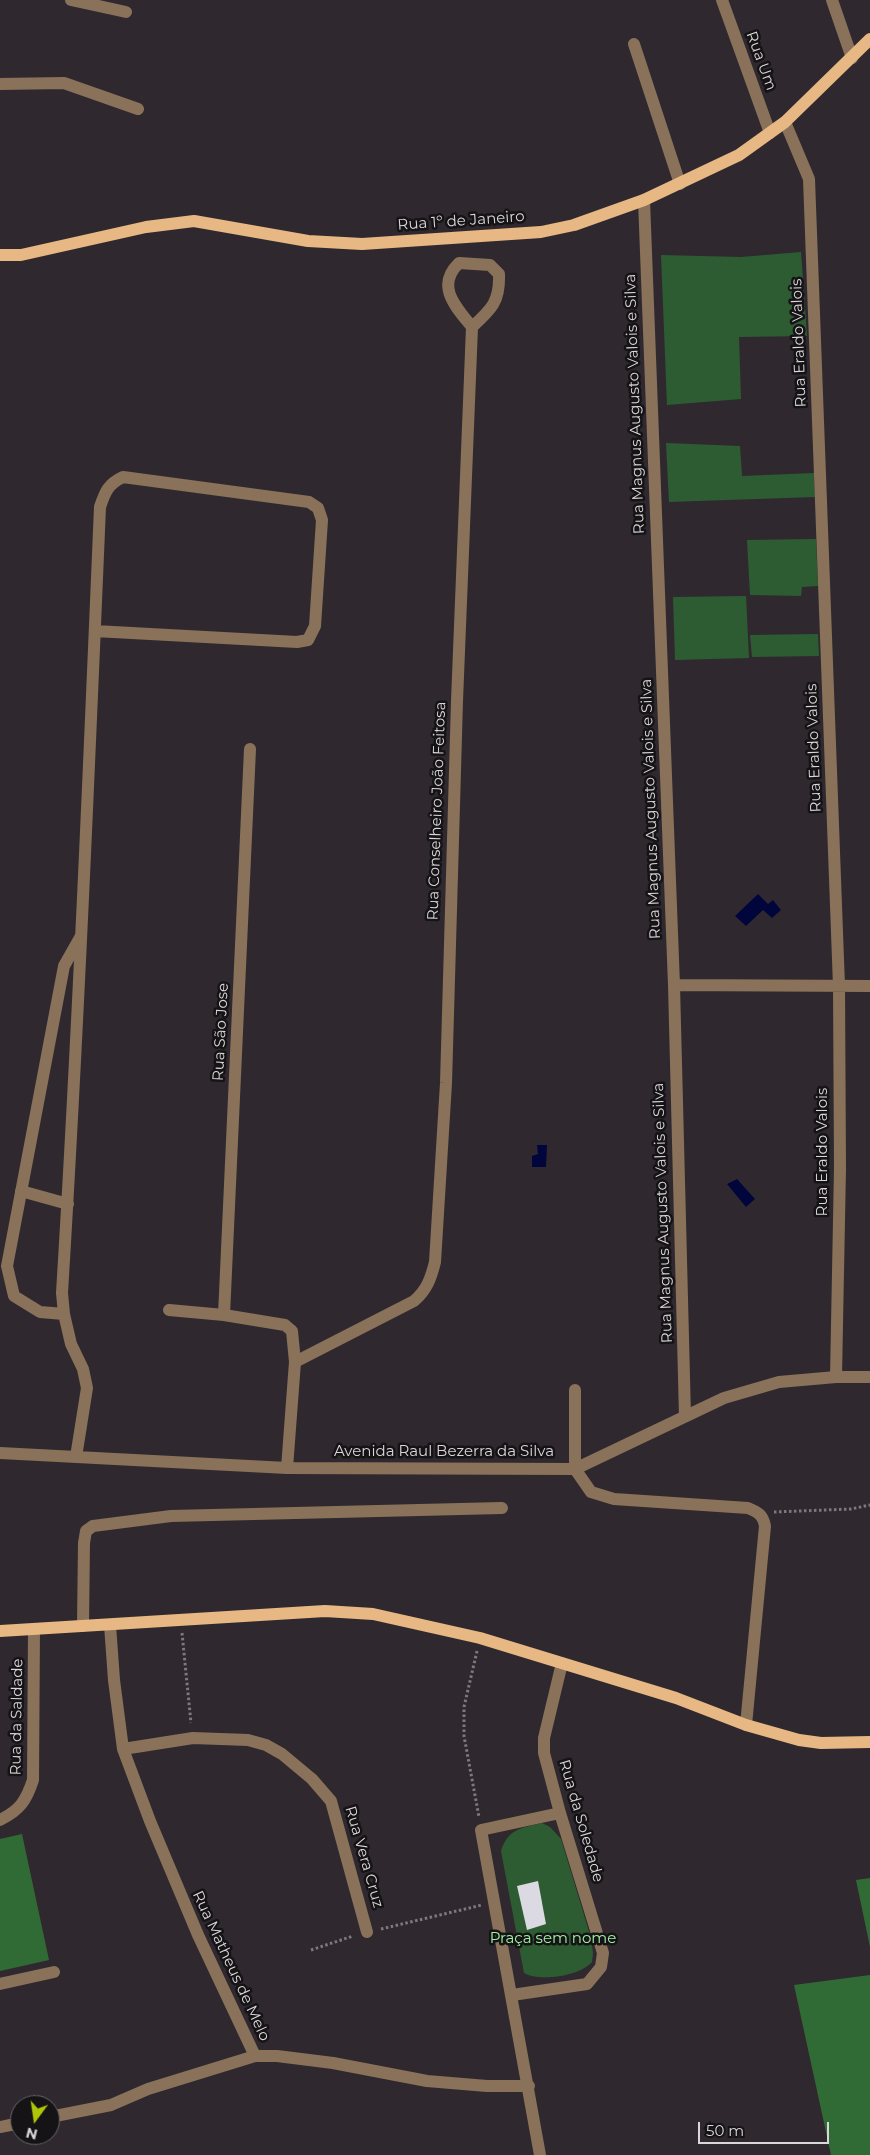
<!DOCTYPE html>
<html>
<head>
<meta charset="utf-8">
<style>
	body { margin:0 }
	#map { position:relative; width:870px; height:2155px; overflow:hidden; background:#2f292f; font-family:Montserrat,sans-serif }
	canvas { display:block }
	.north { position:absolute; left:10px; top:2095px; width:50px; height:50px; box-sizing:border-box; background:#151315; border:1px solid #646163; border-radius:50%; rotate:194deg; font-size:14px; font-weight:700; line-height:20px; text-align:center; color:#dad6d9 }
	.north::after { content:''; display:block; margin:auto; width:18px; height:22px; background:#aec509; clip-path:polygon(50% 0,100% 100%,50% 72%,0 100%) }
	.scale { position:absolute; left:698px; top:2122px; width:131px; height:22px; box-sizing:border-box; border:2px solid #dad6d9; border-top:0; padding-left:6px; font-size:15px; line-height:18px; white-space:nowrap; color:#dad6d9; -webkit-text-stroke:4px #151315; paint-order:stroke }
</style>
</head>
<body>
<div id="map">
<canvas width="870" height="2155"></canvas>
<div class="north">N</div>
<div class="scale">50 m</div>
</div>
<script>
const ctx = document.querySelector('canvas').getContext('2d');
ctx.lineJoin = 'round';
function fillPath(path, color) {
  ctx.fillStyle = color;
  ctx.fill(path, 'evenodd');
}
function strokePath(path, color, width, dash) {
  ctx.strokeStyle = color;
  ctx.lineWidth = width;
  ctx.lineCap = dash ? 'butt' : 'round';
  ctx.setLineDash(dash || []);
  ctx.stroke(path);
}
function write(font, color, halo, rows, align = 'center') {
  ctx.font = font + ' Montserrat,sans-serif';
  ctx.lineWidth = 5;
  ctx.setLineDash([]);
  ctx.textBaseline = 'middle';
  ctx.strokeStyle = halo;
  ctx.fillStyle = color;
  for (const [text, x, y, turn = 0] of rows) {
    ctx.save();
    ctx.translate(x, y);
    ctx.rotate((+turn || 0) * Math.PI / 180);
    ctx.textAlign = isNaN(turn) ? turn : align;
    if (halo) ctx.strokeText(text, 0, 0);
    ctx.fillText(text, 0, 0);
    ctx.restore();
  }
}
fillPath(new Path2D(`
	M801 252 807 336 739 337 741 399 667 405 661 255 741 257Z
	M666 443 740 446 742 476 814 473 815 497 669 502Z
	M816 539 818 586 802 587 801 596 750 595 747 540Z
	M746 596 749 658 675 660 673 597Z
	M818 634 819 656 752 657 750 635Z
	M542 1823 550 1827 561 1839 591 1938 593 1953 592 1962C580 1976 540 1982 524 1973L501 1851C508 1829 521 1828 542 1823Z`), '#2e5c32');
fillPath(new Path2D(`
	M22 1834 49 1960 0 1971V1839Z
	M870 1878V1947L856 1880Z
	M870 1975V2155H831L794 1985Z`), '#306b36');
fillPath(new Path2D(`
	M758 894 768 904 773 900 781 910 772 918 763 910 746 926 735 916Z
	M537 1145H547L546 1167H532V1156L538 1154Z
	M737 1179 755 1199 746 1207 727 1184Z`), '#00063c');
fillPath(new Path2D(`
	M538 1881 546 1924 527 1930 517 1886Z`), '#dbd9e1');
strokePath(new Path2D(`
	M774 1512 851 1509 870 1505
	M182 1633 191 1723
	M477 1651 464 1707V1736L479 1817
	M381 1929 482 1905
	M311 1950 353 1936`), '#7e797e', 3, [2.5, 2.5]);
strokePath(new Path2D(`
	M71 0 126 12
	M722 0 770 133
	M832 0 852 58
	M634 44 680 184
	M0 84 64 83 138 109
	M785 122 809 179 839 986 840 1168 836 1377
	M644 200 674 985 685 1416
	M674 985 870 986
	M21 1191 68 1204
	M169 1310 224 1315 285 1325 292 1331 295 1362 287 1468
	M64 1314 40 1312 14 1296 7 1266 64 966 81 936
	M224 1315 250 749
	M295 1362 414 1301C427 1290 431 1278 435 1262L446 1083 457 701 472 327C456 307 435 286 459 263L490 265 499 274C500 301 492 309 472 327
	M575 1390V1469L591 1492 614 1499 748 1508C758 1512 763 1515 765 1526L746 1725
	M0 1453 287 1468 575 1469 724 1398 779 1382 836 1377H870
	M76 1457 87 1388 83 1369 71 1344 64 1314 62 1293C78 1031 89 769 100 507 105 492 108 484 123 477L309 502 318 508 322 520 315 626 308 640 297 642 95 631
	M110 1625 114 1680 123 1749 150 1821 198 1935 255 2056
	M83 1626 84 1543 86 1531 93 1526 171 1516 502 1508
	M123 1749 193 1738 248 1740 266 1745 282 1754 312 1779 331 1801 367 1932
	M0 1820C20 1810 26 1801 33 1780L34 1629
	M0 1984 54 1972
	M512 1995 587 1984 601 1967 603 1953 560 1813 544 1753V1738L562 1663
	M50 2117 111 2105 148 2089 255 2056H277L333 2063 427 2081 487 2086H529
	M0 2127 20 2123
	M540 2155 481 1830 560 1813`), '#897259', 12);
strokePath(new Path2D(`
	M0 255H21L146 227 194 221 308 241 362 244 541 232 574 225 644 200 739 155 785 122 870 39
	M0 1631 325 1611 373 1614 480 1638 676 1698 746 1725 799 1740 821 1743 870 1742`), '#e7b883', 12);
write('15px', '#dad6d9', '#151315', [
	["Rua Um",761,61,70],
	["Rua 1º de Janeiro",461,221,-4],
	["Rua Eraldo Valois",799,343,-92],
	["Rua Magnus Augusto Valois e Silva",635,404,-92],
	["Rua Eraldo Valois",814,748,-92],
	["Rua Magnus Augusto Valois e Silva",651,809,-92],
	["Rua Conselheiro João Feitosa",437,811,-88],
	["Rua São Jose",221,1032,-87],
	["Rua Eraldo Valois",823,1152,-90],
	["Rua Magnus Augusto Valois e Silva",663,1213,-92],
	["Avenida Raul Bezerra da Silva",444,1452],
	["Rua da Saldade",17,1717,-89],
	["Rua da Soledade",581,1821,74],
	["Rua Vera Cruz",364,1857,74],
	["Rua Matheus de Melo",231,1966,65]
]);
write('15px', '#9ff2a4', '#151315', [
	["Praça sem nome",553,1939]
]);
</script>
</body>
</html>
